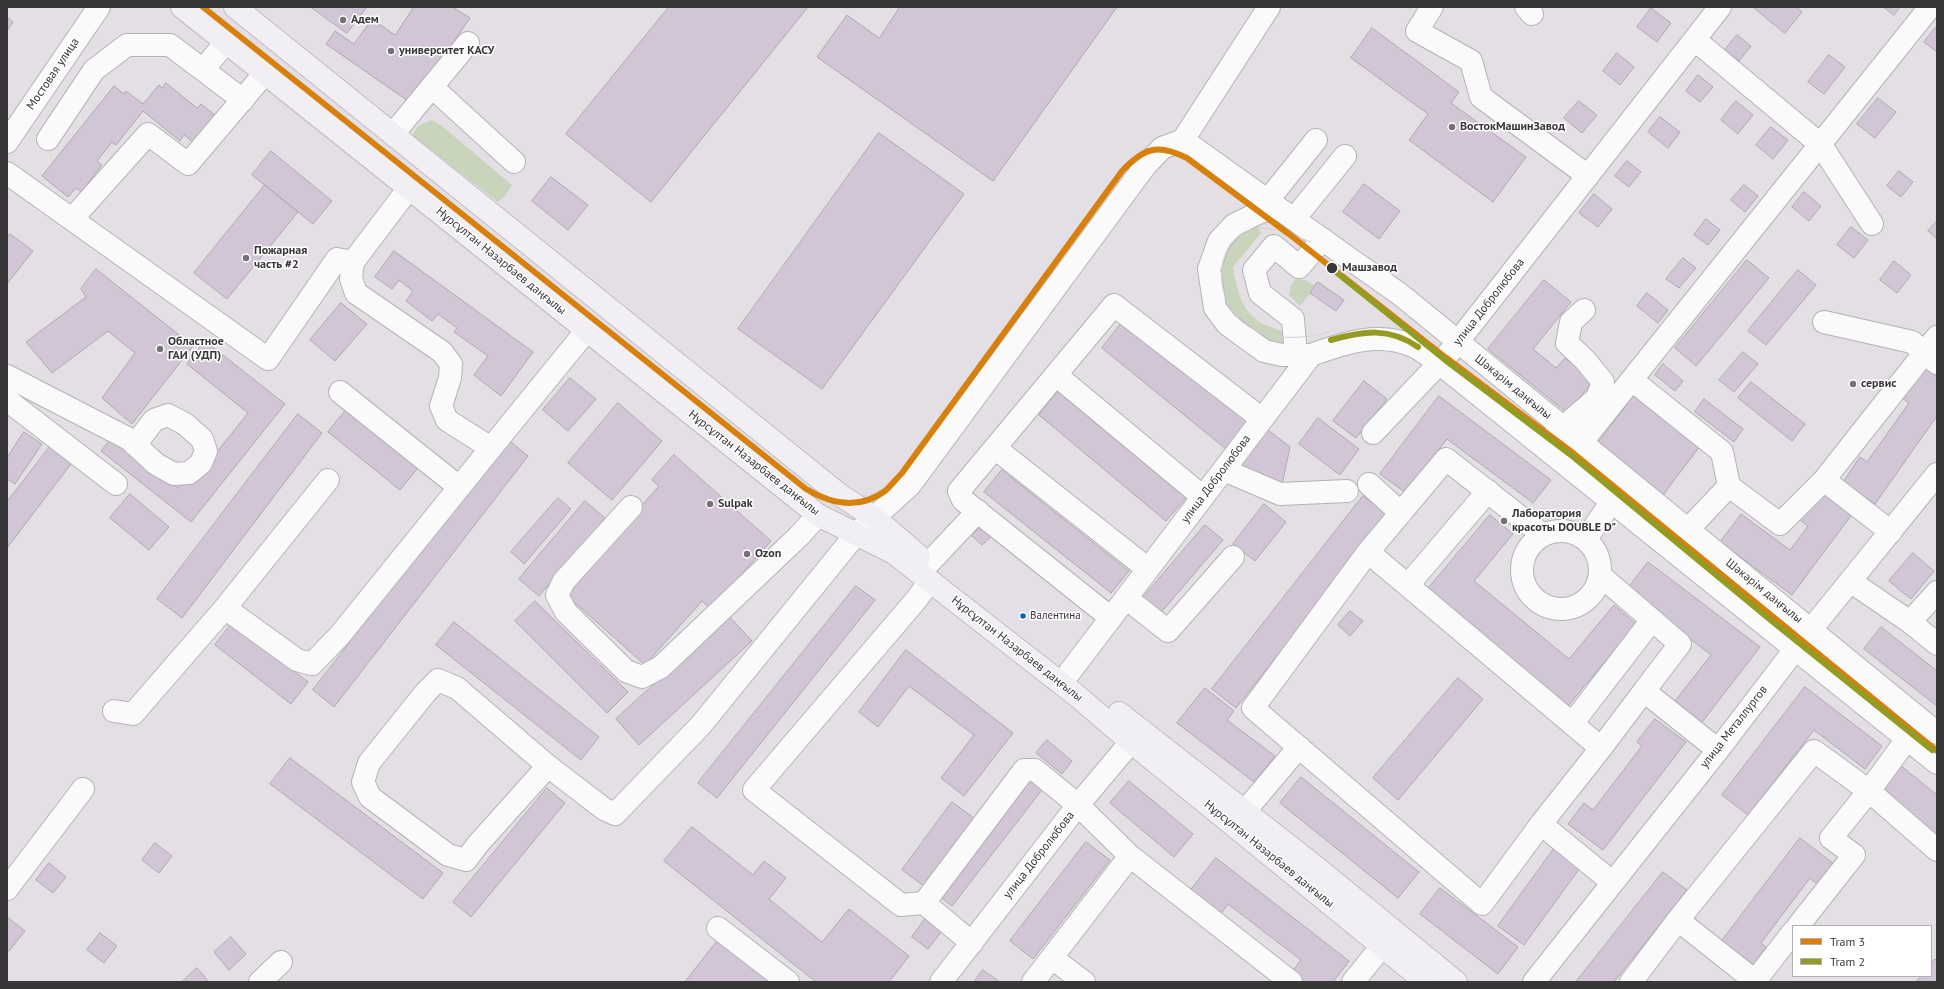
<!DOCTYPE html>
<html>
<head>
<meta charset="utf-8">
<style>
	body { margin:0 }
	#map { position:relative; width:1944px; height:989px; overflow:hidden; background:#e4dfe5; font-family:"PT Sans",sans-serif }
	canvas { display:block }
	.frame { position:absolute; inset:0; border:8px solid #39363a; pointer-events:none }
	.legend { position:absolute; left:1792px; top:925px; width:140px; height:52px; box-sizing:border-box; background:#fff; border:1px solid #b0afb0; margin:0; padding:5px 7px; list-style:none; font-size:12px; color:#39363a }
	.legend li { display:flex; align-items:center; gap:8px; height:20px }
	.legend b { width:20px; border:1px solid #b0afb0 }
</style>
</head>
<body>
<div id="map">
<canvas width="1944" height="989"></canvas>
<div class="frame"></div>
<ul class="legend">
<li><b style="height:5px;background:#d7800c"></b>Tram 3</li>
<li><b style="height:5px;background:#939b23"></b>Tram 2</li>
</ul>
</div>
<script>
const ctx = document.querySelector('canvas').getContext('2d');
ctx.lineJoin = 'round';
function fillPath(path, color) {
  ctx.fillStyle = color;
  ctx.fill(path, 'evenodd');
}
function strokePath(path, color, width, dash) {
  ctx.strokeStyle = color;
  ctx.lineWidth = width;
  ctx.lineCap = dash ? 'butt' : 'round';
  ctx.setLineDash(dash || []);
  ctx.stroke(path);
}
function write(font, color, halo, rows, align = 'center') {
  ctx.font = font + ' "PT Sans",sans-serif';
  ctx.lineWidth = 3;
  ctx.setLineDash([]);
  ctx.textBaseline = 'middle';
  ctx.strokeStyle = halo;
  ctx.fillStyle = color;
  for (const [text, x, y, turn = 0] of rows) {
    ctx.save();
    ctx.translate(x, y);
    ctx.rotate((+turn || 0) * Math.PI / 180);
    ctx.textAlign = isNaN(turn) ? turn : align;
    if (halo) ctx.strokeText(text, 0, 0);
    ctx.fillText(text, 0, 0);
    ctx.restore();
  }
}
fillPath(new Path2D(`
	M432 120 442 126 512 185 505 196 498 202 412 135 418 126Z
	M1255 224 1261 233 1233 267C1236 288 1242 313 1263 324 1269 327 1277 329 1284 332L1282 345 1269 342 1227 315 1218 277 1228 240Z
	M1296 278 1305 280 1316 286 1300 306 1289 295 1291 286Z`), '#c8d4bb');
const building = new Path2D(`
	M311 7H367L347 33Z
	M414 7H453L470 18 411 103 326 44 335 31 354 44 372 19 395 35Z
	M669 7H808L651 202 566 134Z
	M900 7H1117L993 181 817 57 847 15 879 38Z
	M1753 7H1796L1802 12 1785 33Z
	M1884 7H1900L1894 15Z
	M1651 8 1671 23 1657 42 1637 27Z
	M7 17 13 22 7 31Z
	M1937 26V52L1924 42Z
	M1372 28 1459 92 1451 103 1526 157 1493 202 1409 140 1428 114 1351 58Z
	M1737 35 1751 46 1739 61 1725 50Z
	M1617 53 1634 67 1620 85 1603 71Z
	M1829 55 1845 67 1824 94 1808 82Z
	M1698 75 1713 87 1700 102 1686 91Z
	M166 83 197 108 201 104 215 115 193 142 184 135 180 141 143 111 116 145 112 142 97 161 102 165 81 192 76 188 68 197 42 176 114 86 124 94 126 91 143 104 159 85 162 88Z
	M1878 98 1896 112 1875 138 1857 124Z
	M1579 101 1597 115 1582 133 1564 118Z
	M1736 101 1753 115 1738 134 1721 120Z
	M1660 117 1680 132 1668 148 1648 132Z
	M1771 127 1788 140 1773 159 1756 145Z
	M879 133 964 194 822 389 738 329Z
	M271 151 332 201 313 224 252 175Z
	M1627 161 1641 172 1629 187 1615 176Z
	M1899 171 1913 182 1901 197 1887 186Z
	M551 177 588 205 568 230 532 201Z
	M1364 184 1400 211 1379 239 1343 212Z
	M265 185 298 212 227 299 194 273Z
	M1744 185 1758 196 1745 212 1731 200Z
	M1804 192 1821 206 1809 221 1792 207Z
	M1594 194 1612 209 1598 227 1579 213Z
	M1706 219 1720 230 1708 245 1694 235Z
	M1937 221V239L1928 231Z
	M1851 227 1868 240 1854 258 1837 245Z
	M10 234 33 251 7 284V238Z
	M394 251 533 352 501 396 474 375 488 356 454 332 457 328 438 314 432 321 406 301 413 291 399 280 392 289 375 277Z
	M1683 258 1696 268 1679 288 1666 279Z
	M1747 260 1769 278 1696 366 1675 348Z
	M1894 261 1911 275 1897 293 1880 280Z
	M96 269 193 346 132 424 102 398 135 353 108 331 52 373 26 342 86 297 81 289Z
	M1798 270 1816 285 1766 345 1748 331Z
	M1544 280 1571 302 1533 349 1556 368 1565 358 1593 381 1567 413 1488 349Z
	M1318 282 1344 300 1336 311 1310 293Z
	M1647 293 1668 310 1658 323 1637 306Z
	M341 303 367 324 335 361 310 340Z
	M1124 320 1249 421 1226 449 1102 348Z
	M205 341 285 404 191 522 101 451 113 436 178 488 187 477 193 482 248 413 187 364Z
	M1743 352 1758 364 1734 392 1719 380Z
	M1663 364 1683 381 1675 391 1655 375Z
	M1920 365 1937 377V416L1875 504 1843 482 1860 457 1867 462 1909 403 1898 395Z
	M570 378 596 399 568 431 543 410Z
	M1364 381 1387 399 1356 438 1333 421Z
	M1751 382 1805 424 1792 441 1738 398Z
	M1058 392 1186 498 1166 521 1039 415Z
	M1439 396 1551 480 1533 503 1447 439 1406 493 1380 474Z
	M1634 396 1700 446 1663 495 1599 442Z
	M1704 399 1743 429 1734 442 1695 412Z
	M618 403 662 441 612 500 568 463Z
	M346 410 418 468 400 490 328 432Z
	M298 414 322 433 182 618 157 599Z
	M1318 418 1359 449 1340 475 1299 444Z
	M1268 430 1290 447 1280 494 1237 469Z
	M24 432 42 444 15 484 7 479V458Z
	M507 439 528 456 334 707 313 690Z
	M52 444 74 460 7 548V502Z
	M674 455 771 541 711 609 702 601 645 665 564 593 659 486 652 480Z
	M1002 470 1129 571 1111 593 984 492Z
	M1820 489 1853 513 1792 595 1720 542 1741 514 1790 550 1808 526 1798 518Z
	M130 494 169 527 149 550 110 518Z
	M1363 496 1388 515 1236 708 1212 689Z
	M558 498 571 509 524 564 511 552Z
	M585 501 605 518 539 596 519 579Z
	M1264 504 1286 522 1255 561 1233 544Z
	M1490 515 1513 534 1474 581 1569 659 1614 605 1636 624 1568 706 1427 590Z
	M982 525 994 534 982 545 972 536Z
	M1205 525 1223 540 1159 615 1141 600Z
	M1913 553 1934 571 1911 599 1889 581Z
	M1648 562 1760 647 1699 726 1672 705 1711 655 1627 590Z
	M856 586 875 600 717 798 698 783Z
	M535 601 628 692 607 713 515 621Z
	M1350 611 1363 621 1350 636 1338 625Z
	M729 616 752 641 639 745 616 719Z
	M454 622 599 737 581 760 436 645Z
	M232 623 308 682 291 704 215 645Z
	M1881 627 1937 671V706L1864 649Z
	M906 650 1013 733 964 796 941 778 974 735 909 686 878 727 859 712Z
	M1458 678 1483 699 1398 800 1373 778Z
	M1805 687 1882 746 1865 769 1814 730 1748 815 1722 795Z
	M1205 688 1234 711 1227 720 1275 756 1254 782 1177 723Z
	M1655 719 1686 742 1603 850 1568 824 1584 803 1593 810 1642 746 1637 742Z
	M1047 740 1072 761 1062 774 1036 753Z
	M290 758 443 873 423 899 270 784Z
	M1900 765 1937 795V837L1879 791Z
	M1032 776 1045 786 952 906 939 896Z
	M1301 777 1419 872 1398 898 1280 803Z
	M1129 781 1193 834 1174 857 1110 803Z
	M547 788 565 803 471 917 453 902Z
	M952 802 978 821 928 889 902 870Z
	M692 827 753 875 764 861 786 878 769 899 822 942 849 909 909 956 889 982H816L664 861Z
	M1800 838 1834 864 1818 885 1810 878 1761 943 1766 947 1749 970 1718 946Z
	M1086 842 1110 860 1033 959 1010 941Z
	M155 843 172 856 159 873 142 860Z
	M1556 846 1582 865 1524 945 1498 926Z
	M1216 858 1349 961 1333 982H1303L1291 973 1301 960 1228 904 1220 915 1190 891Z
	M49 863 66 877 53 893 36 880Z
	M1663 872 1687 890 1614 982H1576Z
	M1440 888 1518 947 1498 974 1420 914Z
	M7 917 25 931 9 951 7 950Z
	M925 919 942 931 928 949 912 937Z
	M100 933 117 946 104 963 87 950Z
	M231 937 246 954 229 970 214 952Z
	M719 939 773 982H685Z
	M1935 959 1937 961V982H1916L1921 976H1931V964Z
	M197 968 209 982H182Z
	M983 970 1000 982H974Z`);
fillPath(building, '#d2c6d6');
strokePath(building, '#aca9ad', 1);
const minor = new Path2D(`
	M1432 7 1417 31 1471 61 1481 97 1588 176
	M1526 7 1532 14
	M1695 40 1821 145 1872 224
	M203 70 226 42
	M432 87 514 162
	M393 134 468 43
	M48 139 94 70 127 45H170L243 100
	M1183 140 1278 208
	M7 142 99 7
	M7 173 268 359 337 259 353 262
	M1268 200 1316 140
	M72 219 148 134 188 164 265 73
	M1294 219 1345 156
	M1824 322 1912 342 1937 363
	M1296 355 1293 319 1260 293 1254 270 1274 246 1299 267 1323 239
	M1311 355H1282L1264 351 1227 324 1215 308 1209 269 1219 241 1234 225 1260 212 1278 208 1401 295 1937 733
	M1056 375 1203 497
	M7 376 129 439 156 464 174 474 189 473 201 463 206 451 202 439 185 424 168 415 154 420 135 445
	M1632 380 1722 452 1729 486
	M340 392 459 487
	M7 400 116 484
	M1373 433 1449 353 1720 7
	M1552 437 1597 398 1603 382 1585 360 1567 343 1571 322 1584 310
	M491 448 587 330
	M995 448 1148 569
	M1573 453 1930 7
	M1231 473 1280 494 1347 491
	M1824 480 1891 532
	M1369 484 1401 513
	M631 507 564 581 557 595 566 612 626 671 642 677 661 667 799 536 818 515
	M1522 570a39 39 0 1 1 78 0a39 39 0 1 1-78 0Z
	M1543 535 1446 459 1368 552 1601 748 1541 824 1612 882
	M1586 539 1612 501
	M1678 540 1729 486 1780 524 1824 480 1937 337
	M1368 552 1253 708 1482 904 1541 824
	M929 563 978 511
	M1601 576 1680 644 1644 691 1718 750
	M930 581 916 600 754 790 901 905 924 903 1024 770H1035L1078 805 1130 856 1033 982
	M1850 581 1910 622 1937 592
	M1408 585 1488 491
	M1126 598 1168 631 1233 557
	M225 608 297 660 312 664 340 635 491 448 447 420 441 406 450 378 451 364 442 352 356 293 351 279 353 262 409 188
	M1111 618 963 500 959 491 1114 305 1262 419
	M1910 622 1937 644
	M1069 673 1311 355C1344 343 1379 331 1413 346 1422 350 1431 358 1439 363L1937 763
	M114 711 133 714 225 608 328 480
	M1572 724 1652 620
	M1601 748 1644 691
	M548 766 478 844 466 860 448 855 370 797 363 782 369 763 426 692 438 680 457 688 548 766 604 809 615 814 701 725 857 533 910 485 1145 166 1162 148 1183 140 1269 7
	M1245 811 1299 747
	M1130 856 1291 982
	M7 889 83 789
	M924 903 972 943
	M1678 920 1755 981 1793 932
	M1798 926 1854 855 1831 838 1869 791 1907 739
	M718 928 788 982
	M1052 958 1084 982
	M260 982 281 962
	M941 982 1078 805 1141 730
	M1353 982 1382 946
	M1534 982 1718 750 1796 648 1937 474
	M1631 982 1678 920 1814 751 1869 791 1937 850`);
const major = new Path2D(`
	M182 7 818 515 894 553 1076 695 1131 742 1426 982
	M235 7 840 495 875 518 919 556
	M1119 713 1317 868 1456 982`);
strokePath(minor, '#b5b2b6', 24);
strokePath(major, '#bfbdbf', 24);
strokePath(minor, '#fbfafb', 22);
strokePath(major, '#f1eff4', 22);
strokePath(new Path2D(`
	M1311 242C1295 236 1278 228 1261 228 1214 231 1211 295 1241 321 1264 341 1301 340 1329 332`), '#d3d1d3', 1);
strokePath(new Path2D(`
	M203 7 806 489C831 504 859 510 885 491 891 486 896 479 902 473L1122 171C1144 148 1157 143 1187 158L1289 234 1445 357 1573 453 1937 751`), '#d7800c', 6);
strokePath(new Path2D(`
	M1331 268 1444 359 1571 455 1773 622 1932 750
	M1331 340C1364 331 1389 327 1418 347`), '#939b23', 6);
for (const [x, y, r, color] of [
	[343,20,4,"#757176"],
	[391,51,4,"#757176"],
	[1452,127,4,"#757176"],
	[246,258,4,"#757176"],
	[1332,268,6,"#39363a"],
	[160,349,4,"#757176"],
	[1853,384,4,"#757176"],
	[710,504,4,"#757176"],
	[1504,521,4,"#757176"],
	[747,554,4,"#757176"],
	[1023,616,3.5,"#0065bd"]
]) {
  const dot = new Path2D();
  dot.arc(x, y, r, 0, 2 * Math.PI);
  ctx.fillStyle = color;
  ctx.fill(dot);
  strokePath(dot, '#fff', 1.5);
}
write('11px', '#39363a', '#fff', [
	["Валентина",1030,616]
], 'left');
write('bold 12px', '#39363a', '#fff', [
	["Адем",351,20],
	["университет КАСУ",399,51],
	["ВостокМашинЗавод",1460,127],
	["Пожарная",254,251],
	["часть #2",254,265],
	["Областное",168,342],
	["ГАИ (УДП)",168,356],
	["сервис",1861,384],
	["Sulpak",718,504],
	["Лаборатория",1512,514],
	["красоты DOUBLE D\"",1512,528],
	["Ozon",755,554]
], 'left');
write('12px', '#39363a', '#fff', [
	["Мостовая улица",53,74,-56],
	["Нұрсұлтан Назарбаев даңғылы",501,261,39],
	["улица Добролюбова",1489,302,-52],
	["Шәкәрім даңғылы",1513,387,39],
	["Нұрсұлтан Назарбаев даңғылы",754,463,38],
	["улица Добролюбова",1216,479,-53],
	["Шәкәрім даңғылы",1764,591,39],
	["Нұрсұлтан Назарбаев даңғылы",1017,649,38],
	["улица Металлургов",1734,727,-52],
	["Нұрсұлтан Назарбаев даңғылы",1269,854,39],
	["улица Добролюбова",1039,855,-52]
]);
write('bold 12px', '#39363a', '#fff', [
	["Машзавод",1342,268]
], 'left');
</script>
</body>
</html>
